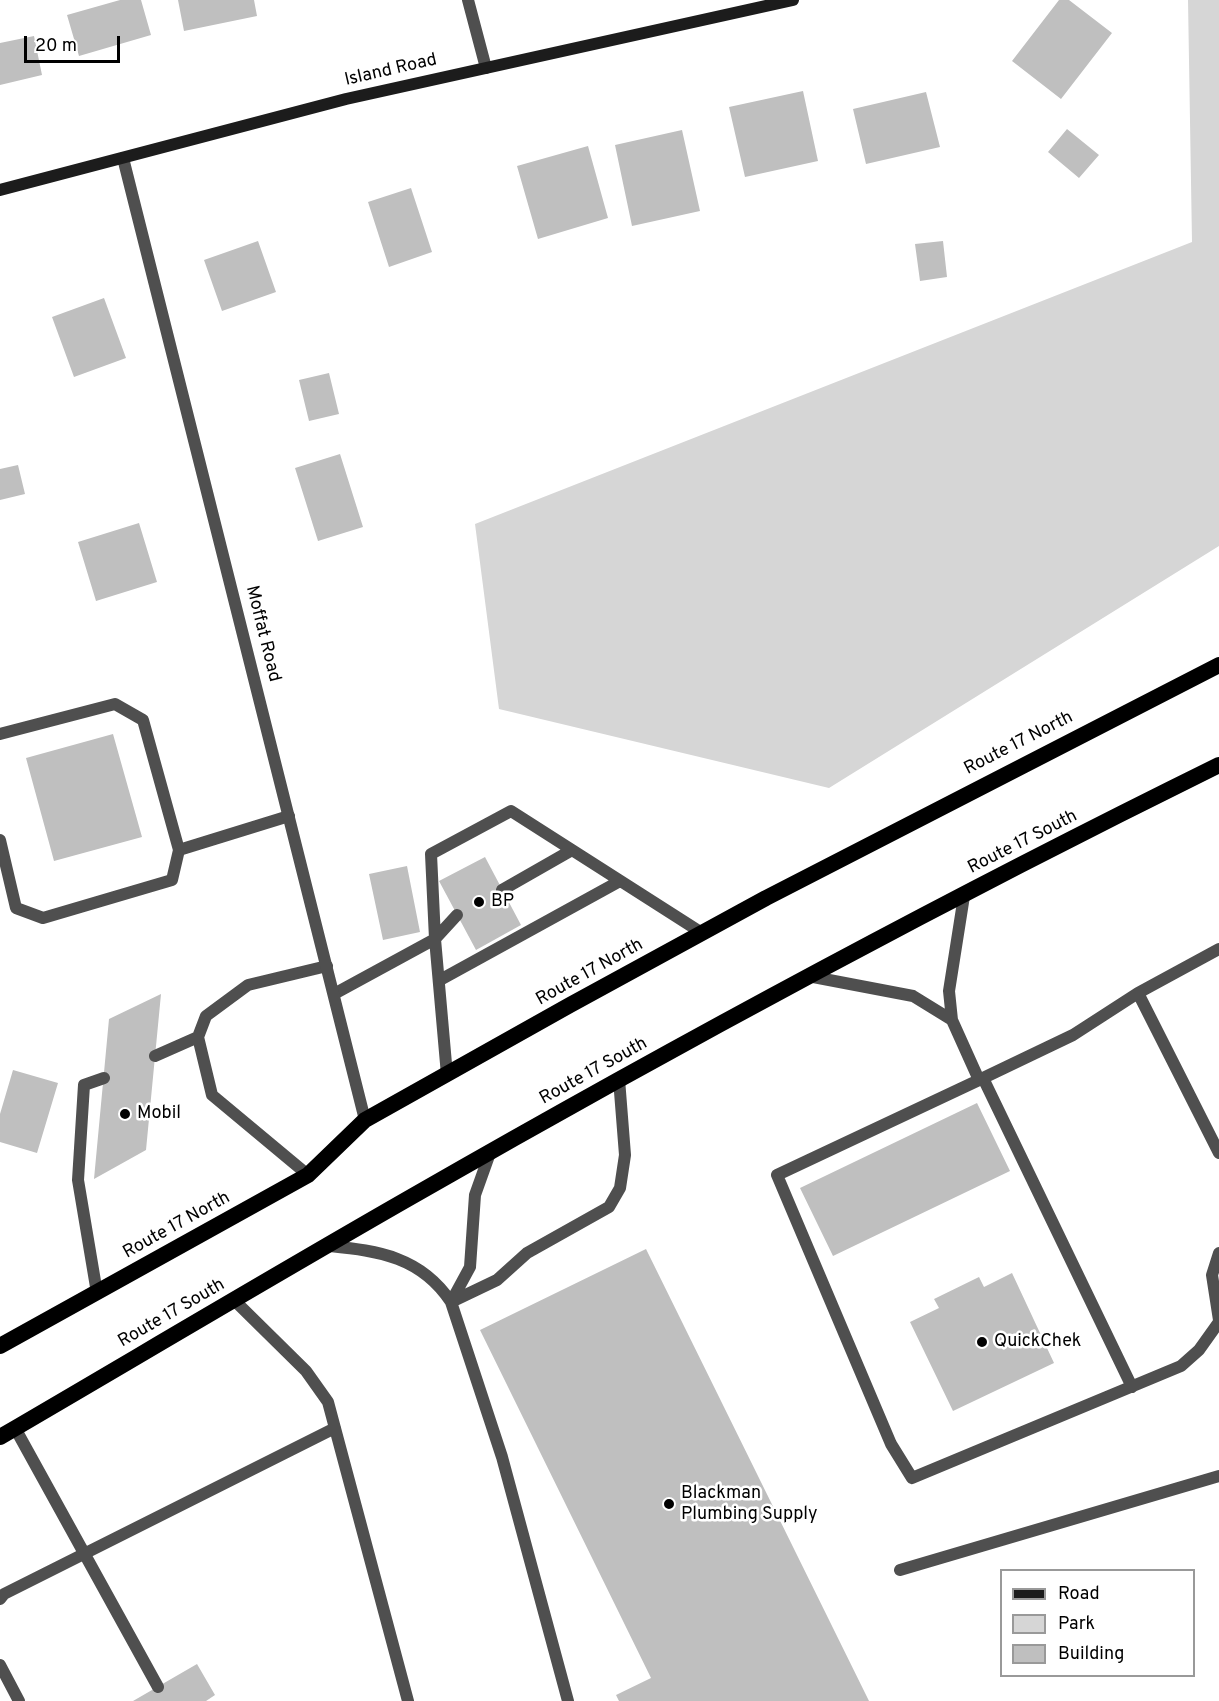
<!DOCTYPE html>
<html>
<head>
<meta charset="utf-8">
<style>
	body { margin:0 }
	#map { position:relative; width:1219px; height:1701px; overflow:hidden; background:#fff; font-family:Overpass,sans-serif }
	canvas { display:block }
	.legend { position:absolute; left:1000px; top:1569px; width:195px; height:108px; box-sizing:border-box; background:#fff; border:2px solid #999; margin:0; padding:8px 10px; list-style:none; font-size:18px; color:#000 }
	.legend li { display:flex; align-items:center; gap:12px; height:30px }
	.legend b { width:30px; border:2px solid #999 }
	.scale { position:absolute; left:24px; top:36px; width:96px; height:27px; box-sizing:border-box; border:3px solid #000; border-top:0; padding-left:8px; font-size:18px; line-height:21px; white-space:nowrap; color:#000; -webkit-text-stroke:4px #fff; paint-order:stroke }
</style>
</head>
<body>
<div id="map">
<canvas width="1219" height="1701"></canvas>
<ul class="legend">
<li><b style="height:8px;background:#1c1c1c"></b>Road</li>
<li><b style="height:16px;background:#d6d6d6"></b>Park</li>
<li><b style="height:16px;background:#bfbfbf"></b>Building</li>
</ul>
<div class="scale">20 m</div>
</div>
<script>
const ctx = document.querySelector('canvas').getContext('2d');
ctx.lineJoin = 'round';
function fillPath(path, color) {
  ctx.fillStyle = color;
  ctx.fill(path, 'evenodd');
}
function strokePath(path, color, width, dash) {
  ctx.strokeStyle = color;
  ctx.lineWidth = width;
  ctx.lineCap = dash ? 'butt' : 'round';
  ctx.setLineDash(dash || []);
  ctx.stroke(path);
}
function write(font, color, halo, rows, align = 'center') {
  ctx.font = font + ' Overpass,sans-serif';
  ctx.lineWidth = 5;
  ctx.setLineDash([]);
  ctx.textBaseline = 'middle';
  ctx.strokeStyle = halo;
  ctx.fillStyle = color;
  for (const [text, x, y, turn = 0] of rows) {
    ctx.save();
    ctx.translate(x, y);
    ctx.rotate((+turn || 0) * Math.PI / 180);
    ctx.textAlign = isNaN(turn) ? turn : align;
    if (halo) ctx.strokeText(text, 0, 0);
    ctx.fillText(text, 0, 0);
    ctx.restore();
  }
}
fillPath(new Path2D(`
	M1188 0H1219V546L829 788 499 709 475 524 1192 242Z`), '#d6d6d6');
fillPath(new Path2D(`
	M120 0H141L151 35 79 56 67 15Z
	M178 0H254L257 16 184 31Z
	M1059 0H1069L1112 33 1061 99 1012 61Z
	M34 36 42 75 0 85V43Z
	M803 91 818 161 745 177 729 107Z
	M926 92 940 147 866 164 853 109Z
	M1067 129 1099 155 1079 178 1048 152Z
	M682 130 700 211 632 226 615 145Z
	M588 146 608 218 538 239 517 166Z
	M411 188 432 252 389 267 368 202Z
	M258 241 276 292 222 311 204 260Z
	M943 241 947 277 920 281 915 244Z
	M104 298 126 358 74 377 52 317Z
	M329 373 339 414 309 421 299 380Z
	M340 454 363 527 318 541 295 468Z
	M18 465 25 494 0 500V469Z
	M139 523 157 582 96 601 78 542Z
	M113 734 142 837 54 861 26 758Z
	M485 857 521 925 476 950 439 881Z
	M407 866 420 932 383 940 369 874Z
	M161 994 146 1150 94 1179 109 1019Z
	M13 1070 58 1083 37 1153 0 1142V1114Z
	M977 1103 1010 1171 833 1256 800 1188Z
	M646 1249 869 1701H619L616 1695 651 1678 480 1330Z
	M1012 1273 1054 1363 953 1411 910 1322 939 1308 934 1299 979 1277 984 1287Z
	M197 1664 215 1695 206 1701H133Z`), '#bfbfbf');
strokePath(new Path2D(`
	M0 734 115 704 143 720 179 850 172 880 43 918 16 908 0 840
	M179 850 289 816
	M502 890 572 850
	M964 896 949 991 952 1020 979 1080 777 1175 891 1444 912 1478 1181 1366 1199 1350 1219 1322
	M808 976 913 996 952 1020
	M440 980 620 881
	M1138 993 1219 1153
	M334 994 435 939 457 915
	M155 1056 198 1037
	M447 1075 435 939 431 854 511 811 702 933
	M983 1078 1132 1387
	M979 1080 1073 1035 1138 993 1219 949
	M308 1175 212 1095 198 1037 206 1016 248 985 327 966
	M330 1246C379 1251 421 1257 451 1302L502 1457 568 1701
	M1219 1253 1212 1275 1219 1320
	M97 1293 78 1180 84 1085 104 1078
	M235 1301 306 1371 328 1402 408 1701
	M451 1302 497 1280 527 1253 609 1207 620 1188 625 1155 619 1079
	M451 1302 470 1267 475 1195 490 1153
	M15 1428 158 1687
	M900 1570 1219 1476
	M0 1599 4 1594 335 1428
	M0 1665 19 1701`), '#4f4f4f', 12);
strokePath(new Path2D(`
	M468 0 486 68
	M123 158 365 1120`), '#4f4f4f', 12);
strokePath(new Path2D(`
	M0 190 346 99 793 0`), '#1c1c1c', 12);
strokePath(new Path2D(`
	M0 1346 308 1175 365 1120 570 1005 766 898 1219 665
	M0 1437C137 1357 273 1276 411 1197 676 1045 945 900 1219 765`), '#000', 16);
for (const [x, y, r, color] of [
	[479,902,6,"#000"],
	[125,1114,6,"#000"],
	[982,1342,6,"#000"],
	[669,1504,6,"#000"]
]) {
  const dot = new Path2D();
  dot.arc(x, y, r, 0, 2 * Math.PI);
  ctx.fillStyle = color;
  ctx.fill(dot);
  strokePath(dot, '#fff', 2);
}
write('18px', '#000', '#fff', [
	["Island Road",391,71,-13],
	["Moffat Road",262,634,76],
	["Route 17 North",1019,744,-27],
	["Route 17 South",1023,843,-27],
	["Route 17 North",590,973,-29],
	["Route 17 South",594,1072,-29],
	["Route 17 North",177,1226,-29],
	["Route 17 South",172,1314,-30]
]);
write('18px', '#000', '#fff', [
	["BP",491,902],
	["Mobil",137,1114],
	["QuickChek",994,1342],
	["Blackman",681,1494],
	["Plumbing Supply",681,1515]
], 'left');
</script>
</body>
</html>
